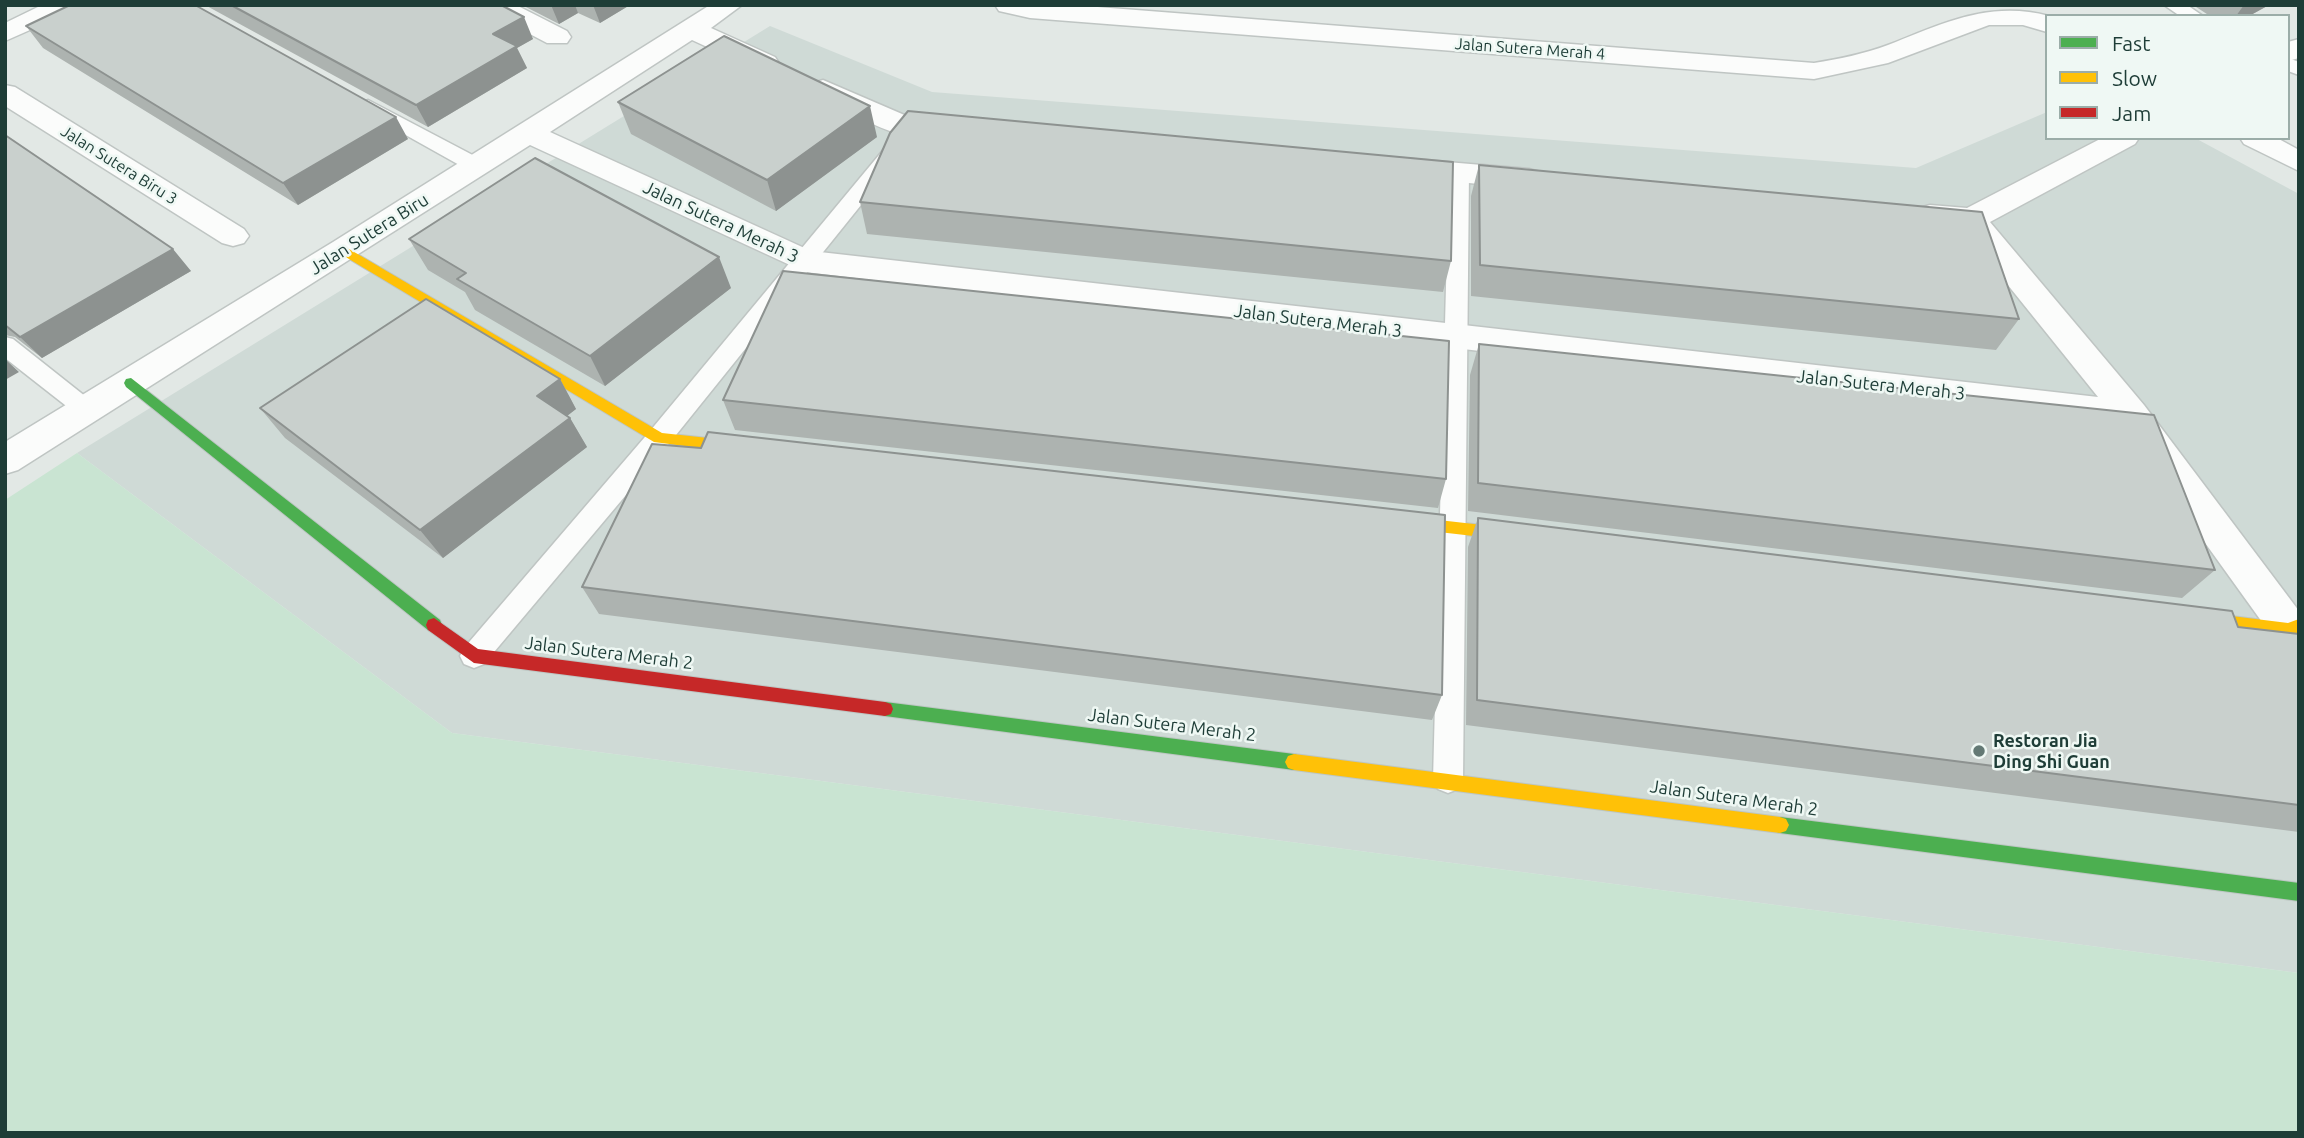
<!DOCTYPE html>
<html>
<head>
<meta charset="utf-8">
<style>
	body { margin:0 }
	#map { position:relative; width:2304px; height:1138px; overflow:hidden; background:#e2e8e5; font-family:Ubuntu,sans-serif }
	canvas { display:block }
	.frame { position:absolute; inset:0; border:7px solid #1e3d37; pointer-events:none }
	.legend { position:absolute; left:2045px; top:14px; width:245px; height:126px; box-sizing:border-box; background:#eff8f4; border:2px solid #9bada8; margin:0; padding:9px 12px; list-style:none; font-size:21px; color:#1e3d37 }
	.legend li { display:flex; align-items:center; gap:14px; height:35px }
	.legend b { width:35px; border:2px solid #9bada8 }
</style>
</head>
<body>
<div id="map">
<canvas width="2304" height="1138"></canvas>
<div class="frame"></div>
<ul class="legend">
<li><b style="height:9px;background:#4caf50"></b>Fast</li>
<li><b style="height:9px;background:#ffc107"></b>Slow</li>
<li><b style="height:9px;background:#c62828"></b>Jam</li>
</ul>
</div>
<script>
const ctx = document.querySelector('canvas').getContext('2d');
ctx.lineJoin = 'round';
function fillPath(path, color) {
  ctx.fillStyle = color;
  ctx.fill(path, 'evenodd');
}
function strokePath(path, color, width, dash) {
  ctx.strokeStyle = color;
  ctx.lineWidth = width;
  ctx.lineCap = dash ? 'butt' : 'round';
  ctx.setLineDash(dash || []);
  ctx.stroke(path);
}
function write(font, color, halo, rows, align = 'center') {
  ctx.font = font + ' Ubuntu,sans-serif';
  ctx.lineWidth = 5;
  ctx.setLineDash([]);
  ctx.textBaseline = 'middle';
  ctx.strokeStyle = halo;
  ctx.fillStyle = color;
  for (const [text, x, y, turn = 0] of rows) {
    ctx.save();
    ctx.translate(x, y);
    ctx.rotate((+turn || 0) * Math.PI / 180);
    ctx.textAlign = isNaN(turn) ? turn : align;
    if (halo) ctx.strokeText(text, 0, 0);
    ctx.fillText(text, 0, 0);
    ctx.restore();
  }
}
fillPath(new Path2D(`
	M770 26 932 92 1916 168 2047 112V138H2195L2299 194V973L452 733 77 453Z`), '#cfdad6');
fillPath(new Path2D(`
	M77 453 452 733 2299 973V1133H5V500Z`), '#c9e4d2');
const lane = new Path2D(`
	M2164 5H2187L2203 16H2180Z
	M2288 58 2299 62V75L2288 71Z
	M368 100 484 161 487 166 477 172 470 171 361 110 358 106Z
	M891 148 901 154 898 159 668 445 484 664 474 668 464 664 460 656 464 648 650 431 884 149Z
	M1459 165 1469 172 1463 780 1458 789 1448 793 1438 789 1433 780 1449 172Z
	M5 337 13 339 95 404 99 410 95 416 87 419 79 416 5 358Z`);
const street = new Path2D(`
	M42 5H77L73 11 5 41V23Z
	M482 5H516L567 31 571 37 567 43H547L486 11Z
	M710 5H742L711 28 775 57 779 63 775 69H755L692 40 550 132 811 251 2098 397 1962 228 1919 222 1915 215 1919 208 1930 205 1967 208 2102 138H2139L2135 144 1990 222 2144 405 2299 611V659L2285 654 2121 426 805 272 530 145 18 470 5 474V442L333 242Z
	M995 5H1072L1814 63C1839 59 1864 54 1888 45 1942 24 1989 0 2049 16L2047 32 2023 25H1989L1888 63 1814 79 1030 18 999 11Z
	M2299 39V58L2288 61V42Z
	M823 80 916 120 960 126 965 132 960 138C910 151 857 115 813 95L809 89 813 83Z
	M5 85 15 87 244 229 249 236 244 243 233 246 222 243 5 106Z
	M2240 138H2277L2299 150V171L2244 144Z
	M1400 158 1529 169 1540 172 1544 179 1540 186 1529 189 1389 175 1385 168 1389 161Z`);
const fast = new Path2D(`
	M131 378 440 620 442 625 440 630 434 632 428 630 126 387 124 383 126 379Z
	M885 702 1294 754 1300 756 1303 762 1300 768 1294 770 885 716 879 714 877 709 879 704Z
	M1780 817 2299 883V901L1780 833 1774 831 1771 825 1774 819Z`);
const slow = new Path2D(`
	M344 246 662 433 754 443 761 449 754 455 654 442 339 253V247Z
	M1395 515 1526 530 1531 532 1534 536 1531 540 1526 542 1395 527 1390 525 1387 521 1390 517Z
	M2183 610 2288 623 2299 619V633L2289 637 2183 624 2177 622 2175 617 2177 612Z
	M1294 754 1780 817 1786 819 1789 825 1786 831 1780 833 1294 770 1288 768 1285 762 1288 756Z`);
const jam = new Path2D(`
	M434 618 478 649 885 702 891 704 893 709 891 714 885 716 474 663 428 630 426 625 428 620Z`);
strokePath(lane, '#bfc5c3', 3);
strokePath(street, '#bfc5c3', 3);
strokePath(fast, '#bdc6c3', 2);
strokePath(slow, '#bdc6c3', 2);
strokePath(jam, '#bdc6c3', 2);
fillPath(lane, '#fbfcfb');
fillPath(street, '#fbfcfb');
fillPath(fast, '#4caf50');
fillPath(slow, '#ffc107');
fillPath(jam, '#c62828');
fillPath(new Path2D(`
	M205 5H501L533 39 517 48 527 68 428 127Z
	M522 5H630L600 23 578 13 559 24Z
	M2193 5H2269L2249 16H2210Z
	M26 26 408 139 298 205 43 48Z
	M618 102 877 137 776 211 631 134Z
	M5 135 191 271 42 358 15 337 5 335Z
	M1479 165 2019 319 1996 350 1471 296V196Z
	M860 202 1451 261 1443 292 867 234Z
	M409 239 731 288 605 386 475 310 465 292 428 270Z
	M1479 344 2215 570 2182 598 1468 511 1470 375Z
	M560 379 576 409 567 416 570 418 587 447 443 558 285 438 260 408Z
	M723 400 1446 479 1438 508 735 430Z
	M1478 518 2238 627 2299 634V832L1466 725 1468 547Z
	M582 587 1442 695 1432 720 599 614Z`), '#adb3b0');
fillPath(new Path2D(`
	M551 5H575L578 13 559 24Z
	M593 5H630L600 23Z
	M2244 5H2269L2249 16H2236Z
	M524 17 533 39 517 48 527 68 428 127 416 105 493 34Z
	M870 106 877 137 776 211 767 180Z
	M396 117 408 139 298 205 283 183Z
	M173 249 191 271 42 358 20 337Z
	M719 257 731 288 605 386 590 356Z
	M5 359 19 372 5 380Z
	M560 379 576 409 554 426 537 396Z
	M570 418 587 447 443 558 420 530Z`), '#8d9290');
const building = new Path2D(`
	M70 5H195L396 117 283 183 26 26Z
	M231 5H501L524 17 493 34 517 46 416 105Z
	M724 36 870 106 767 180 618 102Z
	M908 111 1453 162 1451 261 860 202 890 133Z
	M5 135 173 249 20 337 5 325Z
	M535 158 719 257 590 356 457 279 466 273 409 239Z
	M1479 165 1982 212 2019 319 1480 265Z
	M783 271 1449 341 1446 479 723 400Z
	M426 299 560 379 537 396 570 418 420 530 260 408Z
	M1479 344 2154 415 2215 570 1478 483Z
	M708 432 1445 515 1442 695 582 587 652 444 701 448Z
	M1478 518 2232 611 2238 627 2299 634V805L1477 700Z`);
fillPath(building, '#c9d0cd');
strokePath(building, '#8d9290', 2);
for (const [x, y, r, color] of [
	[1979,751,7,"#637974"]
]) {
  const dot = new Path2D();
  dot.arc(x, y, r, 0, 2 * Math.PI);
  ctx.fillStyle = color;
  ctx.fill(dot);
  strokePath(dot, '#eff8f4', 2.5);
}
write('16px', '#1e3d37', '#eff8f4', [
	["Jalan Sutera Merah 4",1530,49,4],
	["Jalan Sutera Biru 3",119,165,32]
]);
write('18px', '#1e3d37', '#eff8f4', [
	["Jalan Sutera Merah 3",721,222,25],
	["Jalan Sutera Biru",369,234,-32],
	["Jalan Sutera Merah 3",1318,321,7],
	["Jalan Sutera Merah 3",1881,385,6],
	["Jalan Sutera Merah 2",609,653,7],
	["Jalan Sutera Merah 2",1172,725,7],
	["Jalan Sutera Merah 2",1734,798,8]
]);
write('bold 18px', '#1e3d37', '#eff8f4', [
	["Restoran Jia",1993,741],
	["Ding Shi Guan",1993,762]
], 'left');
</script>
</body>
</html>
